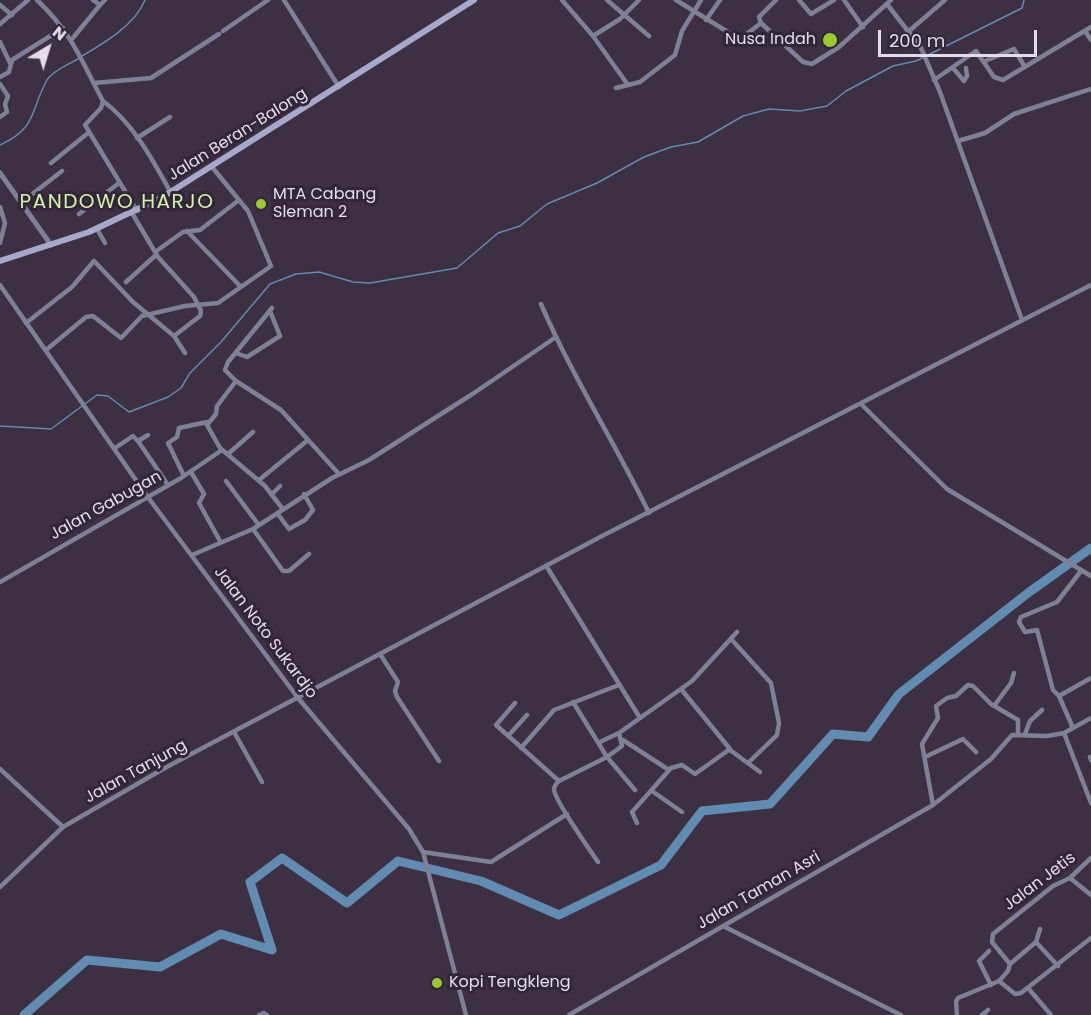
<!DOCTYPE html>
<html>
<head>
<meta charset="utf-8">
<style>
	body { margin:0 }
	#map { position:relative; width:1091px; height:1015px; overflow:hidden; background:#3d3043; font-family:Poppins,sans-serif }
	canvas { display:block }
	.north { position:absolute; left:18px; top:18px; width:60px; height:60px; -webkit-text-stroke:4px #332639; paint-order:stroke; rotate:38deg; font-size:16px; font-weight:700; line-height:24px; text-align:center; color:#e4dce8 }
	.north::after { content:''; display:block; margin:auto; width:21px; height:27px; background:#e4dce8; clip-path:polygon(50% 0,100% 100%,50% 72%,0 100%) }
	.scale { position:absolute; left:878px; top:30px; width:159px; height:27px; box-sizing:border-box; border:3px solid #e4dce8; border-top:0; padding-left:8px; font-size:18px; line-height:21px; white-space:nowrap; color:#e4dce8; -webkit-text-stroke:4px #332639; paint-order:stroke }
</style>
</head>
<body>
<div id="map">
<canvas width="1091" height="1015"></canvas>
<div class="north">N</div>
<div class="scale">200 m</div>
</div>
<script>
const ctx = document.querySelector('canvas').getContext('2d');
ctx.lineJoin = 'round';
function strokePath(path, color, width, dash) {
  ctx.strokeStyle = color;
  ctx.lineWidth = width;
  ctx.lineCap = dash ? 'butt' : 'round';
  ctx.setLineDash(dash || []);
  ctx.stroke(path);
}
function write(font, color, halo, rows, align = 'center') {
  ctx.font = font + ' Poppins,sans-serif';
  ctx.lineWidth = 6;
  ctx.setLineDash([]);
  ctx.textBaseline = 'middle';
  ctx.strokeStyle = halo;
  ctx.fillStyle = color;
  for (const [text, x, y, turn = 0] of rows) {
    ctx.save();
    ctx.translate(x, y);
    ctx.rotate((+turn || 0) * Math.PI / 180);
    ctx.textAlign = isNaN(turn) ? turn : align;
    if (halo) ctx.strokeText(text, 0, 0);
    ctx.fillText(text, 0, 0);
    ctx.restore();
  }
}
strokePath(new Path2D(`
	M82 56C104 43 135 25 145 0
	M0 145C38 128 30 110 47 80 52 71 69 64 78 59
	M0 426 51 429 97 395 108 396 129 412 168 397 181 388 190 373 221 342 270 284 296 274 319 272 353 282 370 283 457 268 498 233 520 226 547 204 597 183 644 157 671 147 698 142 743 116 769 109 800 111 827 106 846 91 893 66 916 61 1022 8 1024 0`), '#628bb1', 1.5);
strokePath(new Path2D(`
	M24 1015 87 960 160 967 221 934 272 950 250 882 282 858 347 903 398 861 481 881 559 915 661 865 702 811 770 804 833 734 868 737 899 694 1028 593 1091 548`), '#628bb1', 9);
strokePath(new Path2D(`
	M37 0C72 33 81 60 103 101L101 108 85 125 137 211
	M93 0 100 5 105 0
	M284 0 339 87
	M562 0 593 36 620 19 639 0
	M607 0 649 36
	M676 0 736 37 744 36 761 23
	M776 0 759 17 761 23 803 62 812 64 839 47 891 0
	M799 0 811 14 834 0
	M844 0 863 27
	M887 4 921 48 940 92 1022 320
	M0 5 12 15
	M706 20 720 0
	M0 24 28 0
	M223 31 268 0
	M909 31 945 0
	M1085 31 1091 40
	M593 36 628 85
	M72 39 100 5
	M0 42 10 63
	M985 61 1014 49 1025 67
	M953 68 964 81 967 76 966 68
	M0 77 9 72 12 60 63 28
	M934 80 976 51 994 77 1003 80 1091 27
	M94 83 151 78 219 34
	M0 84 8 96 5 104 7 112 0 117
	M616 88 640 82 675 55 682 31 701 0
	M103 101C133 123 153 160 171 193
	M137 138 170 117
	M958 141 985 133 1014 114 1091 89
	M51 163 88 133
	M22 202 62 171
	M0 207 5 223 0 243
	M132 213 158 257 194 297 201 311 200 316 174 336
	M79 214 119 183
	M97 229 105 243
	M187 231 241 287
	M155 252 183 232 200 230 239 200
	M126 282 156 255
	M0 285 147 496 298 698 409 829 423 852 466 1015
	M541 304C572 376 615 443 649 513
	M272 308 228 362 225 370 236 381 281 410 339 474
	M26 323 72 287 94 261 133 302 174 336 185 353
	M46 350 86 317 93 316 121 338 142 316 185 306 218 303 271 266 248 211 212 167
	M236 353 247 357 280 336 270 311
	M236 381 217 406 216 414 207 425 220 448 265 486 282 508
	M861 404 947 489 1091 576
	M148 435 138 441 168 485
	M115 448 133 436 138 441
	M228 454 253 432
	M191 472 204 494 199 503 220 541
	M184 476 168 443 177 437 179 428 207 422
	M259 480 308 440
	M226 481 258 524
	M272 494 280 486
	M277 513 289 529 305 520 313 510 304 494
	M253 529 283 571H289L309 554
	M192 555 253 529 332 478 369 460 474 393 556 337
	M547 567 640 718
	M0 582 181 478 222 450
	M731 639 771 683 779 723 777 735 748 763
	M380 654 398 682 395 691 397 697 439 761
	M1059 696 1091 678
	M573 702 607 757 622 746 619 733 692 681 737 632
	M515 703 496 725 559 781
	M994 706 1011 683 1014 673
	M1073 728 1059 696 1053 690 1037 630 1025 632 1019 622 1021 617 1057 602 1081 571
	M234 732 262 782
	M1064 733 1091 803
	M1025 734 1030 721 1042 710
	M508 736 527 715
	M623 740 669 770
	M600 742 619 733
	M521 748 554 710 619 685
	M730 750 760 772
	M925 757 963 739 976 752
	M1090 757 1091 760
	M0 769 63 827
	M652 791 682 812
	M933 805 922 744 938 718 936 706 947 698 956 696 968 685 973 686 991 704 1018 720V734
	M637 823 632 812 671 768 682 765 695 774 730 749 681 689
	M423 852 491 862 567 814
	M598 862C590 850 554 800 554 789 554 786 557 783 559 781L607 757 635 790
	M1070 878 1091 895
	M0 887 63 827 163 769 604 535 1091 285
	M723 926 901 1015
	M1036 942 1058 966
	M989 951 979 961 991 985
	M1010 964 1036 942 1040 929
	M999 981 1008 971 1010 964 992 942 993 934 1053 886 1070 878 1091 858
	M1028 988 1051 1015
	M259 1015 264 1013 267 1015
	M569 1015 933 805 991 759 1012 735 1047 736 1064 733 1091 718
	M957 1015 956 1002 958 998 999 981 1015 994 1021 993 1091 938
	M982 1015 988 1010`), '#7e8096', 4.5);
strokePath(new Path2D(`
	M0 173 51 245`), '#7e8096', 5);
strokePath(new Path2D(`
	M0 261 89 232 161 198 474 0`), '#a6a9cc', 6);
for (const [x, y, r, color] of [
	[830,40,8,"#9bcb34"],
	[261,204,6,"#9bcb34"],
	[437,983,6,"#9bcb34"]
]) {
  const dot = new Path2D();
  dot.arc(x, y, r, 0, 2 * Math.PI);
  ctx.fillStyle = color;
  ctx.fill(dot);
  strokePath(dot, '#332639', 2);
}
write('16px', '#e4dce8', '#332639', [
	["Nusa Indah",816,40,"right"],
	["MTA Cabang",273,195],
	["Sleman 2",273,213],
	["Kopi Tengkleng",449,983]
], 'left');
write('16px', '#e4dce8', '#332639', [
	["Jalan Beran-Balong",238,135,-32],
	["Jalan Gabugan",106,506,-29],
	["Jalan Noto Sukardjo",265,633,53],
	["Jalan Tanjung",136,772,-29],
	["Jalan Jetis",1040,882,-37],
	["Jalan Taman Asri",759,891,-30]
]);
ctx.letterSpacing = '1.5px';
write('20px', '#d3f1a8', '#332639', [
	["PANDOWO HARJO",117,203]
]);
ctx.letterSpacing = '0px';
</script>
</body>
</html>
